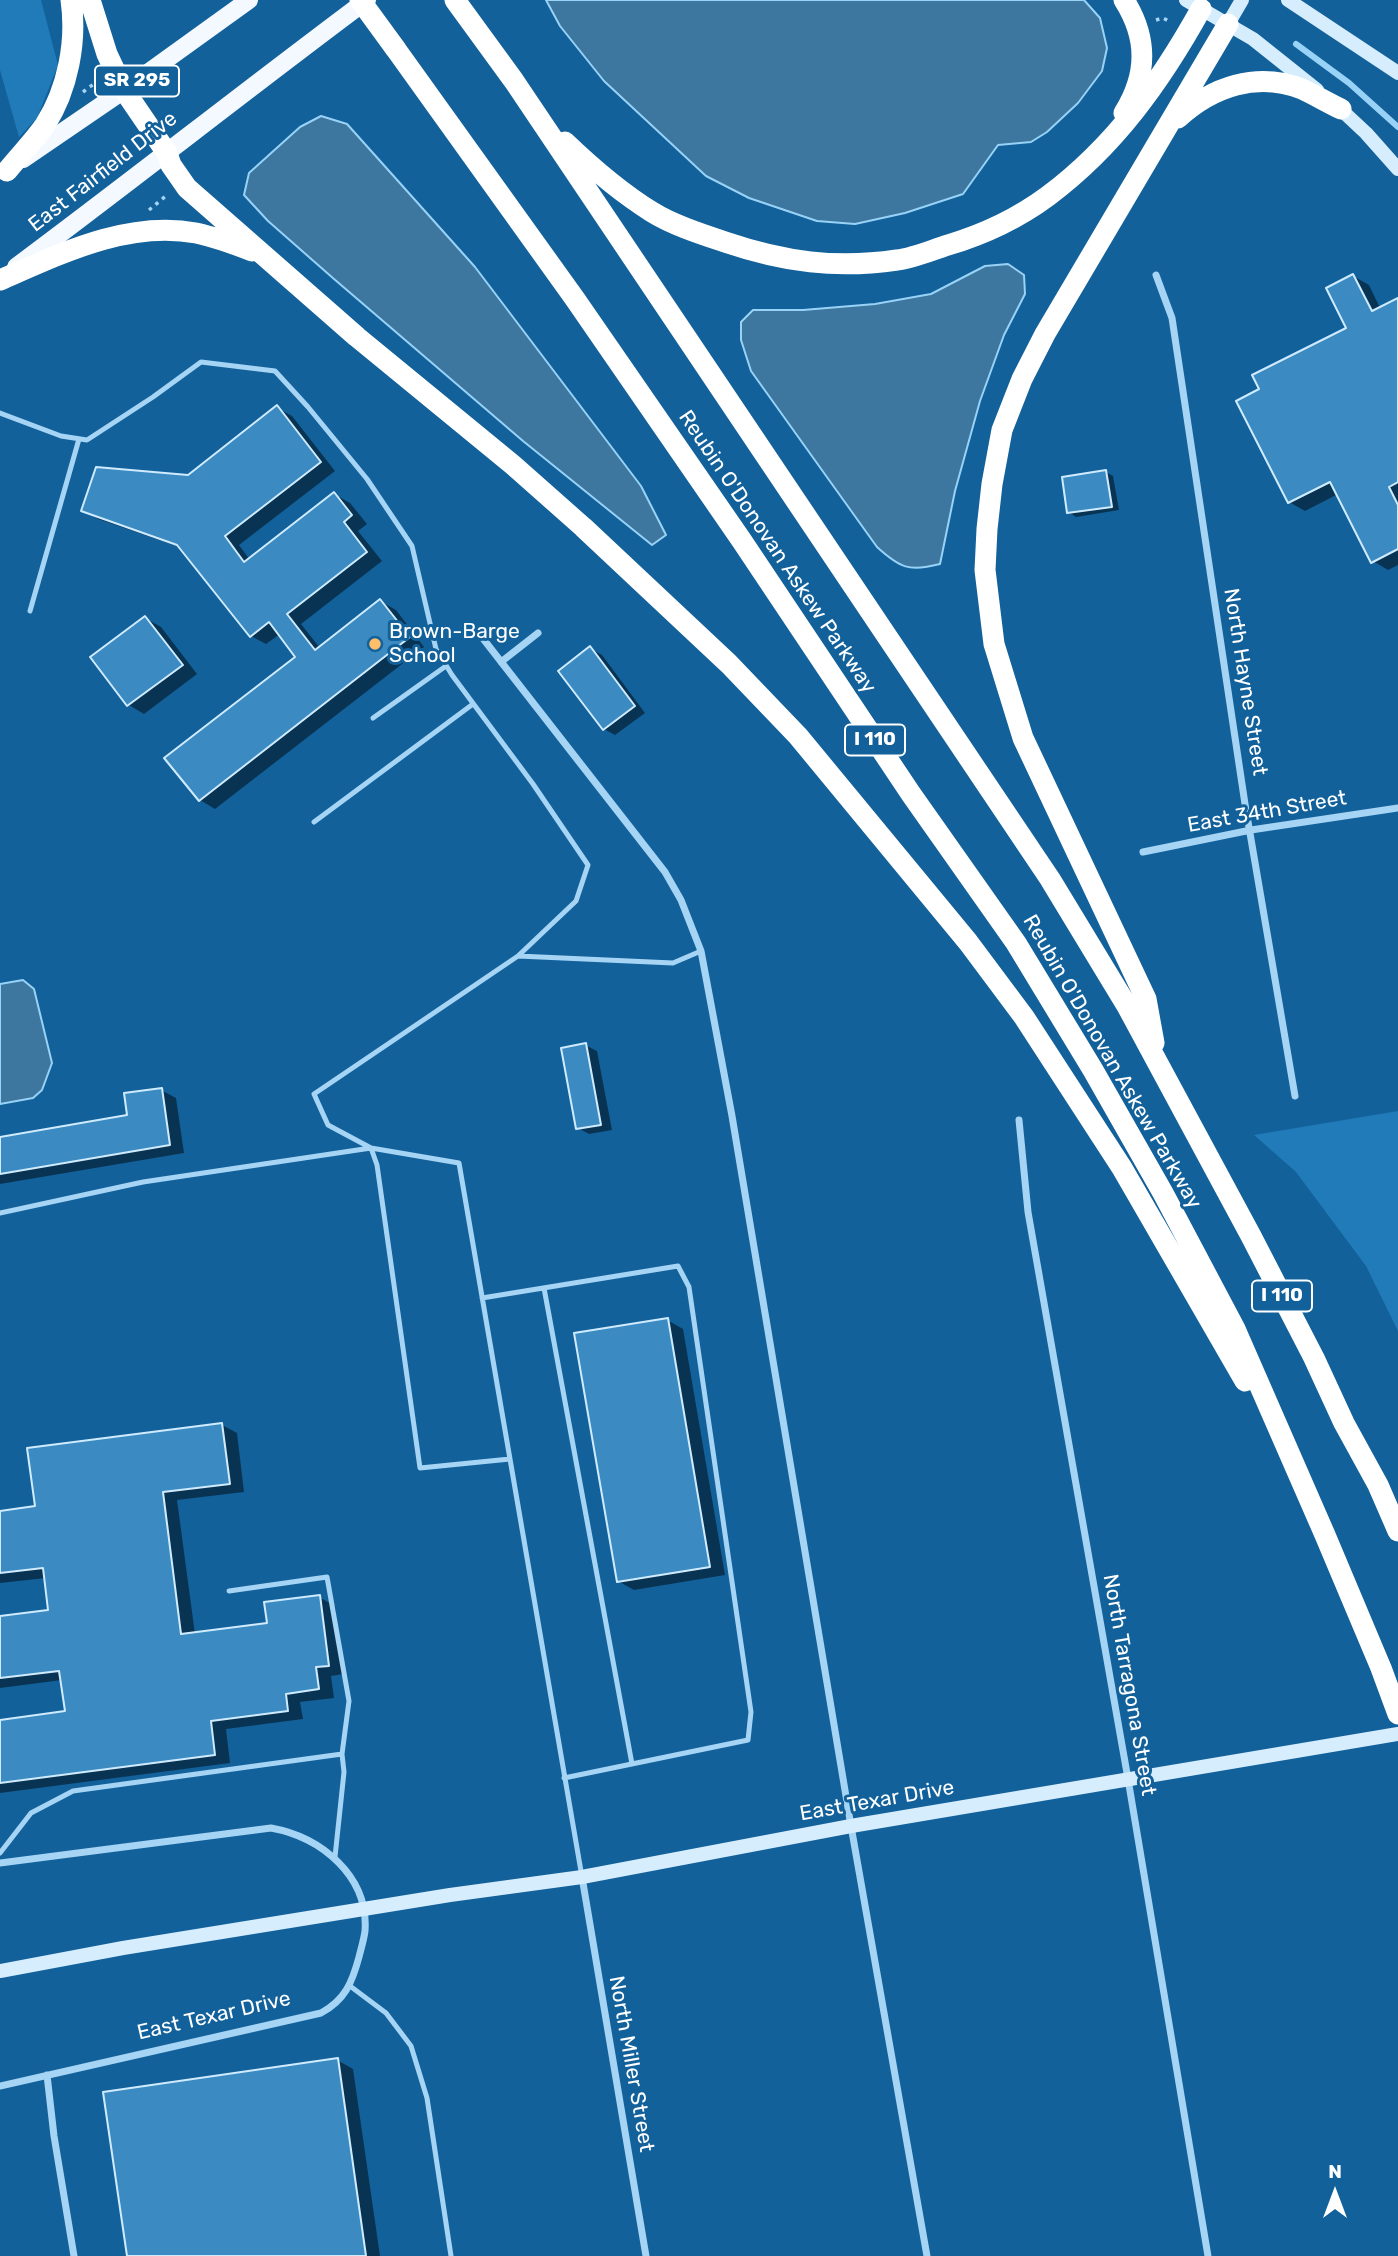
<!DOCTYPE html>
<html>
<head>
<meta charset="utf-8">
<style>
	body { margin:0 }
	#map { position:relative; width:1398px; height:2256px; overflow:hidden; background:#12619b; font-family:Rubik,sans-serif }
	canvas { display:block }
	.north { position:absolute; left:1300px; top:2158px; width:70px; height:70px; -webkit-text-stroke:5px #12619b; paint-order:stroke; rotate:0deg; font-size:19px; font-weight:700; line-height:28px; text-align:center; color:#fff }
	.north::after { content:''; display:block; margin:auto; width:24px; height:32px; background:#fff; clip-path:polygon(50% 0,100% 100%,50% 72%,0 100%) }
</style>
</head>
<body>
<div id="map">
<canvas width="1398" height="2256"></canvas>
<div class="north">N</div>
</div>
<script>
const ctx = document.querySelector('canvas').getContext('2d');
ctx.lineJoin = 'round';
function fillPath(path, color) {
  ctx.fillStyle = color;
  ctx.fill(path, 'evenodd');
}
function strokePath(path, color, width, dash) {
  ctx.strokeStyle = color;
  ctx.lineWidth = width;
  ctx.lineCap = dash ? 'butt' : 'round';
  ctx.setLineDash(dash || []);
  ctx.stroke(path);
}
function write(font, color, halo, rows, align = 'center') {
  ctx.font = font + ' Rubik,sans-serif';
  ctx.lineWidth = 6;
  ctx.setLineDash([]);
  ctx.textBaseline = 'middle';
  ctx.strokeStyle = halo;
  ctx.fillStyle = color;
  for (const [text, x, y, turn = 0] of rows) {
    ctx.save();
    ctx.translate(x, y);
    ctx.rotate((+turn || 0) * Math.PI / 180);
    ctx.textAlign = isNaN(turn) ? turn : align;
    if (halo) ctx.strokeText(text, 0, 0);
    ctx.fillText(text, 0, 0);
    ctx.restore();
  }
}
fillPath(new Path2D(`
	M0 0H41L58 65 37 118 19 137 0 70Z
	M1398 1111V1331L1366 1266 1296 1172 1254 1135Z`), '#217bb8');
const water = new Path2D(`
	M546 0H1084L1100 18 1107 48 1102 71 1078 103 1047 132 1031 142 998 145 963 194 905 213 855 224 817 221 749 198 706 176 604 81 560 26Z
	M321 116 347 124 475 267 641 486 666 535 652 545 523 441 334 279 268 221 244 195 249 173 300 127Z
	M1008 264 1024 275 1025 294 1004 335 980 401 955 491 940 564C909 572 900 568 877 547L751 371 741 340V322L753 310H803L875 304 931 294 985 266Z
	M23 980 34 989 52 1063 42 1090 33 1098 0 1104V984Z`);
fillPath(water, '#3d769e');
strokePath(water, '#98d2f7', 2);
fillPath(new Path2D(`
	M1353 276 1369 285 1380 308 1398 303V565L1388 570 1373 561 1338 494 1305 511 1289 502 1261 390 1348 329Z
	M277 408 292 416 335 471 239 545 250 560 334 494 350 503 367 524 358 531 382 561 301 624 320 648 380 601 396 610 424 647 215 809 200 800 298 657 280 634 266 644 251 636 183 548 98 519 83 510 188 476Z
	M1106 472 1113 476 1119 510 1076 517 1069 512Z
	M145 618 161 627 197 674 144 714 129 705 93 658Z
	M591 649 602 655 645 713 615 735 604 729Z
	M585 1045 597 1051 612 1130 589 1134 578 1128Z
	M161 1090 176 1098 184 1153 0 1184V1138L129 1117Z
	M667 1320 683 1329 725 1575 634 1590 618 1581Z
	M222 1425 237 1433 244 1492 177 1500 195 1634 269 1624 319 1597 335 1606 344 1674 331 1676 334 1698 300 1702 303 1719 226 1729 230 1763 0 1793V1722L67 1713 62 1680 0 1688V1618L50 1611 46 1578 0 1583V1513L37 1508Z
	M337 2060 353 2069 380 2256H128Z`), '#0007');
strokePath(new Path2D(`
	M1296 44 1349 83 1398 127`), '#98d2f7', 6);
const building = new Path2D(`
	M1353 274 1372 311 1398 298V482L1389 487 1398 505V549L1371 563 1330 482 1288 503 1236 401 1259 389 1252 375 1346 328 1326 288Z
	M277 405 321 462 225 536 244 562 334 492 352 515 344 522 367 552 287 614 315 650 380 599 410 637 199 801 164 758 295 657 269 622 250 637 177 545 81 511 96 467 188 475Z
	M1106 470 1112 507 1067 513 1062 477Z
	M145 616 183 665 127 706 90 657Z
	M590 646 635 706 603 730 558 671Z
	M586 1043 601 1125 576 1129 561 1048Z
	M162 1088 170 1145 0 1174V1137L127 1115 124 1093Z
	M668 1318 710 1567 617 1582 574 1333Z
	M222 1423 230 1484 163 1492 181 1634 267 1623 264 1602 320 1595 329 1666 316 1667 319 1689 286 1694 288 1711 211 1721 215 1755 0 1783V1720L65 1711 59 1671 0 1678V1616L48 1610 43 1568 0 1573V1511L35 1506 27 1448Z
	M338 2058 366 2256H127L103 2092Z`);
fillPath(building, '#3b8bc2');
strokePath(building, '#cfebfd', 2);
strokePath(new Path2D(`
	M1156 20 1163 18 1170 22
	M83 92 99 80
	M149 210 167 195`), '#a6d4f4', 3.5, [3.5, 5]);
strokePath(new Path2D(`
	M0 413 61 436 87 440 153 397 201 362 275 371 308 407 367 479 412 546 436 649 452 675 533 784 588 865 576 901 518 956
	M30 611 79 439
	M373 718 446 666
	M314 822 473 704
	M0 1213 143 1182 371 1148 377 1165 420 1468 510 1459
	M544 1288 632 1764
	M482 1298 678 1266 689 1287 751 1712 748 1740 564 1778
	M229 1591 327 1577 349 1701 342 1754
	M0 1853 31 1813 73 1791 342 1754 344 1772 335 1857
	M582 1877 459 1163 371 1148 328 1125 314 1094 518 956 673 963 701 951
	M350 1986 386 2013 411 2046 427 2098 451 2256`), '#a6d4f4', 5);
strokePath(new Path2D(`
	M1156 275 1172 318 1245 804 1295 1096
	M481 636 665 872 681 900 701 951 732 1116 851 1826 927 2256
	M501 662 538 633
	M1143 852 1251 830 1398 808
	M1019 1120 1028 1212 1128 1779 1208 2256
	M0 1863 271 1828C321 1837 369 1876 365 1931 364 1939 361 1949 359 1957 352 1983 345 2000 321 2013L0 2086
	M582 1877 646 2256
	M47 2075 54 2136 74 2256`), '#a6d4f4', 7);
strokePath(new Path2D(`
	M1186 0 1253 39 1317 90
	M1288 0 1398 73
	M1228 24 1242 0
	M1336 105 1366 133 1398 169
	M0 1971 123 1948 450 1895 582 1877 851 1826 1398 1734`), '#d6edfd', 14);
strokePath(new Path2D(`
	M23 159 124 90 249 0
	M16 267C134 179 249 88 367 0`), '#f3f9ff', 18);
strokePath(new Path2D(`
	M90 0 107 54 124 90 167 153 171 165 187 188 357 337 513 465 583 527 729 664 798 736 968 942 1024 1017 1122 1168 1245 1381
	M455 0 514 81 1050 879 1127 1006 1251 1236 1314 1358 1344 1423 1378 1485 1398 1531
	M1124 0C1148 38 1148 74 1124 113
	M395 48 575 299 742 541 911 794 1016 943 1093 1070 1163 1193 1235 1329 1325 1535 1381 1668 1398 1714
	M1178 118C1212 87 1257 71 1302 89 1315 95 1328 103 1341 109
	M565 142C592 168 620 192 652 212 673 225 701 234 725 242 784 262 836 269 897 260 914 258 932 250 948 245 985 234 1017 219 1048 196 1115 146 1161 81 1201 9
	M7 171C19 156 34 141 45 125 68 89 77 41 71 0
	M0 280C60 254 128 220 196 233 215 237 234 244 252 251
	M1154 1043 1146 999 1023 738 994 644 985 570 987 529 992 484 1002 430 1022 379 1045 334 1228 24`), '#fff', 21);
strokePath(new Path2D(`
	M360 0 395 48`), '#fff', 21);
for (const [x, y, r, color] of [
	[375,644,7,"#ffbe69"]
]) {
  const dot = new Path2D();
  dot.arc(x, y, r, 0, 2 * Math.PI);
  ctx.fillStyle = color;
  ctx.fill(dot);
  strokePath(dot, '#12619b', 2.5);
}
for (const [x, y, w] of [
	[137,81,84],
	[875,740,60],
	[1282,1296,60]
]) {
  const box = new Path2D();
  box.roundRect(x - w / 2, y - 15.5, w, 31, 5);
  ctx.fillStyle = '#12619b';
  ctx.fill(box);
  strokePath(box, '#fff', 2);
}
write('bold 19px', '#fff', null, [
	["SR 295",137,81],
	["I 110",875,740],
	["I 110",1282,1296]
]);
write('21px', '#fff', '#12619b', [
	["East Fairfield Drive",103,172,-38],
	["Reubin O'Donovan Askew Parkway",777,552,56],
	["North Hayne Street",1245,682,81],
	["East 34th Street",1267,812,-10],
	["Reubin O'Donovan Askew Parkway",1112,1062,60],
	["North Tarragona Street",1129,1685,80],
	["East Texar Drive",877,1801,-10],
	["East Texar Drive",214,2016,-13],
	["North Miller Street",631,2064,80]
]);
write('21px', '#fff', '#12619b', [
	["Brown-Barge",389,632],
	["School",389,656]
], 'left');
</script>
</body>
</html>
